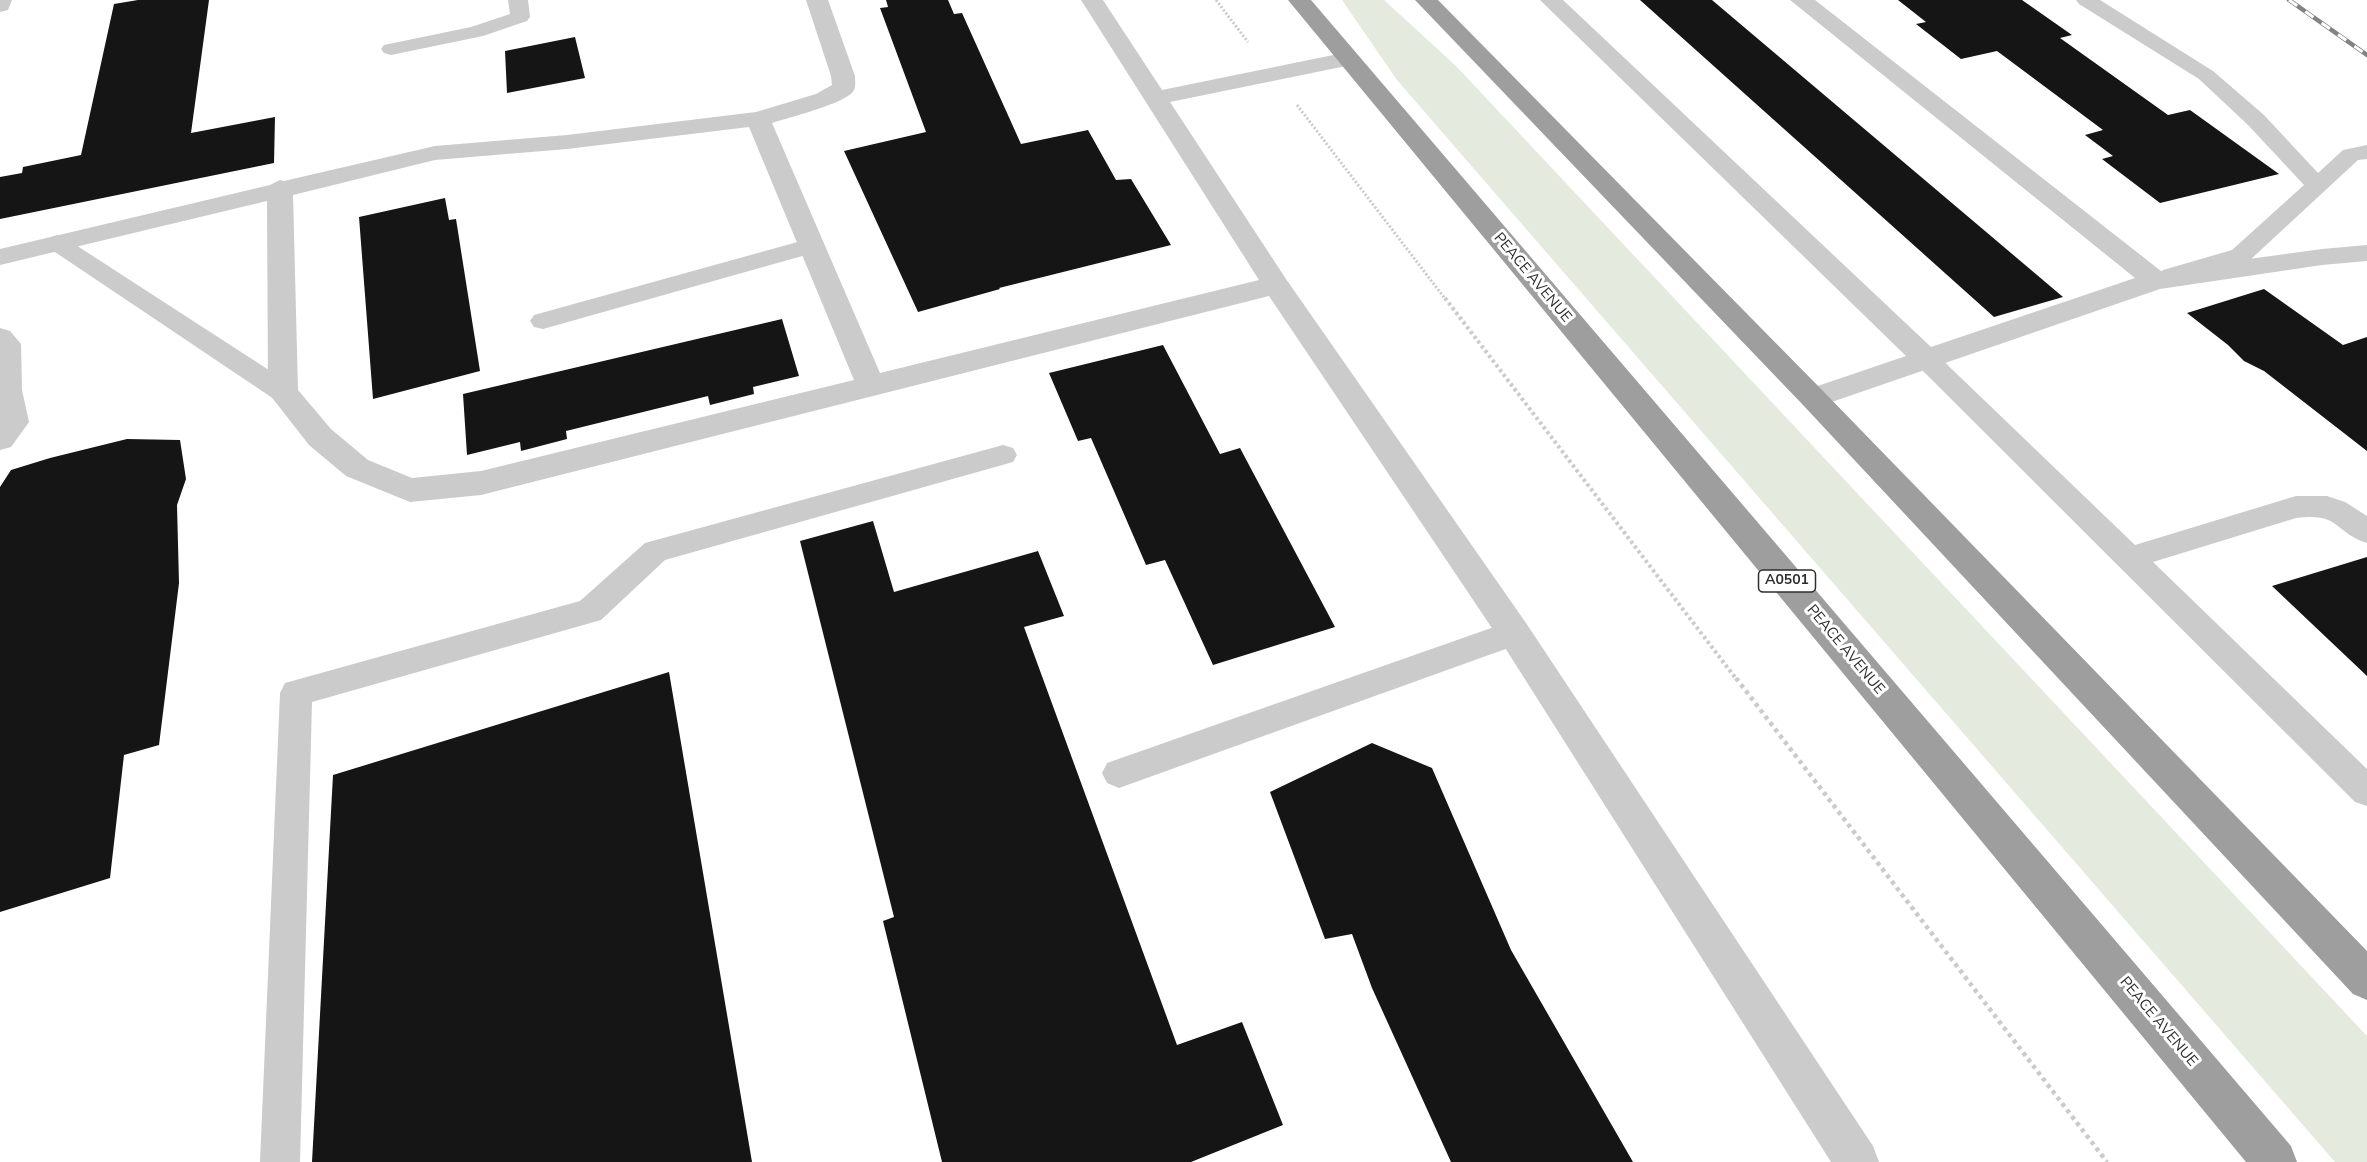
<!DOCTYPE html>
<html>
<head>
<meta charset="utf-8">
<style>
	body { margin:0 }
	canvas { display:block; background:#fff }
</style>
</head>
<body>
<canvas width="2367" height="1162"></canvas>
<script>
const ctx = document.querySelector('canvas').getContext('2d');
ctx.lineJoin = 'round';
function fillPath(path, color) {
  ctx.fillStyle = color;
  ctx.fill(path, 'evenodd');
}
function strokePath(path, color, width, dash) {
  ctx.strokeStyle = color;
  ctx.lineWidth = width;
  ctx.lineCap = dash ? 'butt' : 'round';
  ctx.setLineDash(dash || []);
  ctx.stroke(path);
}
function write(font, color, halo, rows, align = 'center') {
  ctx.font = font + ' "Nunito Sans",sans-serif';
  ctx.lineWidth = 6;
  ctx.setLineDash([]);
  ctx.textBaseline = 'middle';
  ctx.strokeStyle = halo;
  ctx.fillStyle = color;
  for (const [text, x, y, turn = 0] of rows) {
    ctx.save();
    ctx.translate(x, y);
    ctx.rotate((+turn || 0) * Math.PI / 180);
    ctx.textAlign = isNaN(turn) ? turn : align;
    if (halo) ctx.strokeText(text, 0, 0);
    ctx.fillText(text, 0, 0);
    ctx.restore();
  }
}
fillPath(new Path2D(`
	M1342 0H1384L1456 66 2367 1036V1162H2335L1397 80Z`), '#e4eadd');
fillPath(new Path2D(`
	M138 0H209L191 133 275 117 274 163 0 219V177L22 173 23 167 81 155 114 4Z
	M886 0H948L954 14 962 13 1021 144 1088 130 1116 180 1131 179 1171 245 999 288 1000 289 918 312 844 151 926 132 880 8 888 7Z
	M1640 0H1712L2063 297 1994 317Z
	M1898 0H2022L2072 35 2060 38 2168 115 2190 110 2279 174 2160 203 2102 159 2113 156 2085 135 2103 130 1997 51 1961 59 1916 24 1926 22Z
	M575 37 585 78 507 93 505 51Z
	M445 198 449 220 456 219 480 371 373 399 359 217Z
	M2264 289 2343 345 2367 337V451L2264 371 2244 361 2228 345 2187 313Z
	M782 319 799 376 753 387 754 394 710 405 708 396 566 431 567 439 521 451 520 442 467 455 463 394Z
	M1163 345 1220 454 1240 448 1335 627 1213 665 1165 560 1146 565 1091 438 1078 441 1049 373Z
	M127 439 180 440 186 479 177 505 179 583 159 745 124 755 110 878 0 912V487L11 470 50 458Z
	M873 521 894 592 1038 551 1064 616 1024 627 1177 1045 1242 1022 1283 1125 1191 1162H942L883 921 894 917 800 541Z
	M2367 557V676L2272 586Z
	M669 672 752 1162H312L333 775Z
	M1372 743 1432 768 1511 950 1633 1162H1451L1372 988 1352 934 1325 939 1270 792Z`), '#151515');
strokePath(new Path2D(`
	M1216 0 1248 42
	M1297 105 1446 300`), '#cbcbcb', 3, [2, 2]);
strokePath(new Path2D(`
	M1445 298 1737 680`), '#cbcbcb', 4, [3, 3]);
strokePath(new Path2D(`
	M1736 678 2107 1162`), '#cbcbcb', 4.5, [4, 4]);
fillPath(new Path2D(`
	M508 0H528L530 17 527 21 483 36 391 55 384 53 381 49 384 45 471 27 510 14Z
	M2076 0H2100L2213 71 2264 115 2318 173 2343 150 2367 145V159L2358 160 2250 260 2172 284 2163 282 2160 276 2163 270 2232 250 2304 185 2248 125 2199 79 2079 4Z
	M57 235 65 238 292 385 296 392 292 399 283 401 274 399 49 248 45 243 49 238Z
	M812 238 820 241 824 246 820 251 543 329 534 327 530 321 534 315Z
	M1925 349 1934 352 2135 545 2296 496H2327L2345 502 2367 516V543C2333 532 2341 512 2296 518L2153 562 2367 769V806L2355 802 1916 364 1912 358 1916 352Z
	M1003 445 1013 448 1017 455 1013 462 665 560 601 620 312 702 300 1162H260L280 693 285 683 580 601 645 543Z
	M1514 620 1525 624 1529 633 1525 642 1119 788 1107 783 1102 773 1107 763Z`), '#cbcbcb');
fillPath(new Path2D(`
	M0 0H12L8 10 0 12Z
	M806 0H828L855 76C855 80 856 86 854 90 848 103 787 118 772 123L880 373 1259 280 1081 0H1103L1162 90 1348 52 1356 54 1359 59 1356 64 1170 102 1286 279 1526 623 1873 1146 1879 1162H1831L1502 643 1269 296 481 495 410 502 346 476 309 445 273 399 268 392 267 201 0 265V249L270 185 280 180 284 181 435 146 567 135 756 112 816 94 832 85 831 76ZM749 127 854 380 481 471 412 478 368 460 331 429 298 390 293 195 435 160 567 149Z
	M1540 0H1563L1931 347 2135 278 1790 0H1815L2161 271 2322 249 2367 245V261L2322 265 2160 289 1823 405 1813 408 1803 405 1798 398 1803 391 1906 356Z
	M0 328 10 331 21 344 22 390 29 422 11 447 0 450Z`), '#cbcbcb');
fillPath(new Path2D(`
	M1288 0H1311L2291 1146 2297 1162H2246Z
	M1415 0H1438L1823 391 2367 951V1000L2353 994 1803 405Z`), '#9e9e9e');
const rail = new Path2D(`
	M2289 0 2367 55`);
strokePath(rail, '#838383', 4.5);
strokePath(rail, '#fff', 3, [10]);
for (const [x, y, w] of [
	[1787,581,57]
]) {
  const box = new Path2D();
  box.roundRect(x - w / 2, y - 11, w, 22, 4.5);
  ctx.fillStyle = '#fff';
  ctx.fill(box);
  strokePath(box, '#2e2e2e', 1.5);
}
write('bold 14px', '#2e2e2e', null, [
	["A0501",1787,581]
]);
write('15px', '#2e2e2e', '#fff', [
	["PEACE AVENUE",1532,278,50],
	["PEACE AVENUE",1845,650,50],
	["PEACE AVENUE",2158,1022,50]
]);
</script>
</body>
</html>
